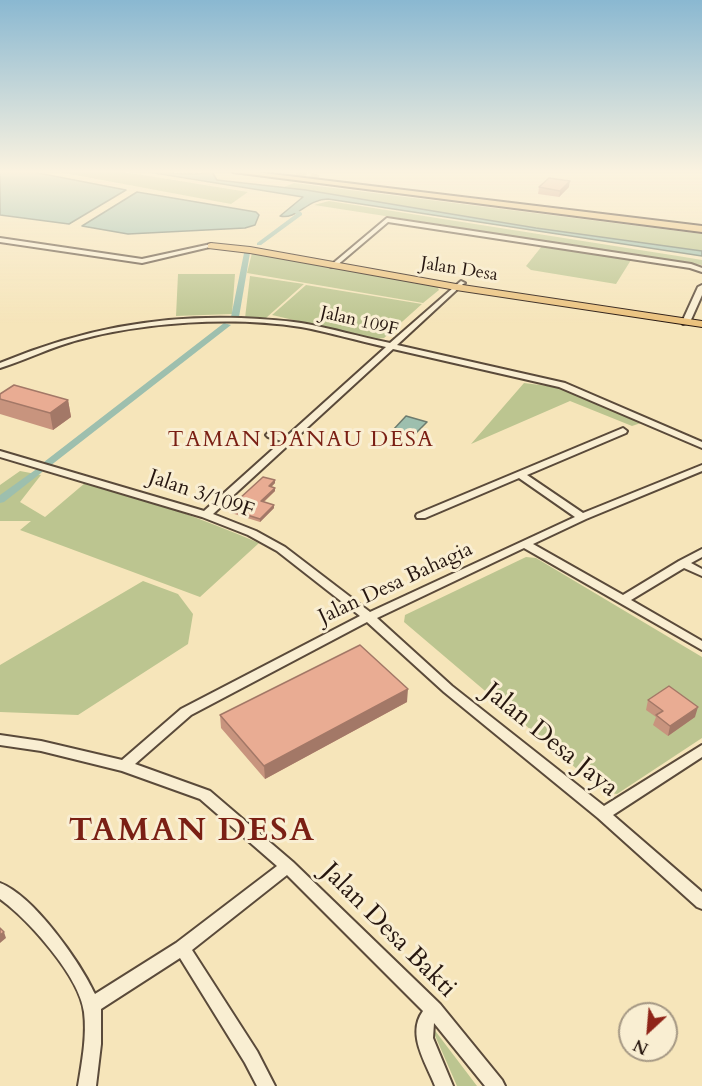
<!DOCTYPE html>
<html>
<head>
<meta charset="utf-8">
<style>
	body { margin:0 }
	#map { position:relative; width:702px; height:1086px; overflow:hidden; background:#f6e5ba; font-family:Cardo,serif }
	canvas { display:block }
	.north { position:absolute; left:618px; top:1002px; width:60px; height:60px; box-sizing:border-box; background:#f9eed2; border:2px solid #a59884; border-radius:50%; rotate:206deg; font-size:16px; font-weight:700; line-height:24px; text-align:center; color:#26160f }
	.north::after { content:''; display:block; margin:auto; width:21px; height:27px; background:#8f2418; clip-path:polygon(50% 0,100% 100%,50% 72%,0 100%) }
</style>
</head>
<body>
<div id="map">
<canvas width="702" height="1086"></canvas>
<div class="north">N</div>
</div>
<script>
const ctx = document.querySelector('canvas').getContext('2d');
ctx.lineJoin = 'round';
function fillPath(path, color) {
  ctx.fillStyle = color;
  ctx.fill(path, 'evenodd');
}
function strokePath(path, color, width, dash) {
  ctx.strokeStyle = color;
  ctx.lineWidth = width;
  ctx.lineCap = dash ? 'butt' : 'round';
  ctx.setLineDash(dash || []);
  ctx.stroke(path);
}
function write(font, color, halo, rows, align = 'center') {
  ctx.font = font + ' Cardo,serif';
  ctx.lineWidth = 6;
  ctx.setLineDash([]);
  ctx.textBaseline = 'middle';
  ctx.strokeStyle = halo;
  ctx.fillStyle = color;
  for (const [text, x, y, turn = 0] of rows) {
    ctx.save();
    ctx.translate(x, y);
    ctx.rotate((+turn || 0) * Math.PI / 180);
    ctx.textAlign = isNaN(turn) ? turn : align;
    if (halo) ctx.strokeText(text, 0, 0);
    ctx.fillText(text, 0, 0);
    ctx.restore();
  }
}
fillPath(new Path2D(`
	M59 172H124L248 192 231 204Z
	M294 183 702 234V251L536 228 284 187Z
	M329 201 678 256 702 260V265L314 205Z
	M542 246 631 260 616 284 531 270 526 266Z
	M252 253 437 286 439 290 423 303 247 273Z
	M178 274H235L232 314 176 316Z
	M250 276 304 284 266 318H245Z
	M306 285 422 304 384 338 376 339 272 315Z
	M524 383 556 387 641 423 632 426 570 401 471 444Z
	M20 471 41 475 20 502 45 517 85 483C145 497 202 519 259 543L200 597 20 530 31 521H0V485Z
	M526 557 536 558 702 657V738L617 794 604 792 404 622 405 615Z
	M143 581 178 594 193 614 188 644 78 715 0 712V665Z
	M430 1024 477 1086H457Z`), '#bcc590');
const water = new Path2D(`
	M0 172H33L126 190 69 224 0 215Z
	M148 172 194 174 212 172 217 180 306 190 536 228 702 251V256L328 199C307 199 297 220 280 216L303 197Z
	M137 192 256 212 259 215 255 225 245 228 128 234 82 226Z
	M406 416 427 422 414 435 393 430Z`);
fillPath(water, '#9dbfae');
strokePath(water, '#6d7b6e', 1.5);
fillPath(new Path2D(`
	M299 203 304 204 298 210 302 213V215L261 245H257V243L296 214 291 210Z
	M247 251 250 253 239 317 235 319 231 317 244 253Z
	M224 323 231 325 50 466H44L42 464 44 462Z
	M38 468 41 469 43 471 41 473 4 502 0 503V495Z`), '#9dbfae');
strokePath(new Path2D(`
	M297 172 318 180`), '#ccbc98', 10, [10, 4.5]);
const minor = new Path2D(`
	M387 218 691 264 702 268V272L690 268 388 222 335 267H331V265Z
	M0 238 142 259 211 244 214 246 142 263 0 242Z
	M461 281 465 283 463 284 397 345 565 383 702 442V448L559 387 393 349 213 514 256 531 285 547 370 612 575 517 519 478 425 518H417L416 516 417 514 623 428 627 431 626 433 527 475 583 513 702 465V471L586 519 533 544 623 595 679 561 702 549V557L691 563 702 569V576L684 568 631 600 702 641V650L524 548 377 618 452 686 604 806 702 745V757L613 815 702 892V909L697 907 598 818 444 692 367 622 191 715 135 764 210 791 293 862 440 1004 502 1080 505 1086H485L434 1023 433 1038 453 1086H435C426 1063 406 1034 423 1011L287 875 192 950 257 1051 275 1086H257L245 1063 180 958 101 1009V1044L96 1086H78C82 1062 87 1036 84 1012 80 977 28 919 0 899V883C34 896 80 962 95 994L176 943 277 866 200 799 122 771 41 751 0 745V735L41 741 122 760 181 709 360 616 277 551 248 535 202 517 0 457V451L204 511 282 441 268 437 266 435 268 433 287 436 386 347C358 341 329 332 301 327 232 316 145 322 78 340 51 347 26 360 0 368V363C79 330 156 315 241 318 261 319 281 320 301 323 331 328 360 337 390 343Z
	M702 285V295L690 322 683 324 682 322 698 287Z`);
const major = new Path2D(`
	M211 243 250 247 456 284 702 321V327L456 290 250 253 208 248V244Z`);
const highway = new Path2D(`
	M233 172H255L702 226V232Z`);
strokePath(minor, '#5a4a3a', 4);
strokePath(major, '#26160f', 2);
strokePath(highway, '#26160f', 4);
fillPath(minor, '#f9eed2');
fillPath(major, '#ebc27d');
fillPath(highway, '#ebc27d');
fillPath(new Path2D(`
	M539 187H569L559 197 538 194Z
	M0 394 68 400 71 417 53 430 0 414Z
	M275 480V483L271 487 275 491 264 502 274 508 260 522 228 512V509Z
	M648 700 695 717 668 736 653 725 656 717 646 710Z
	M407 702 265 779 221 728 220 715Z`), '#c8947e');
fillPath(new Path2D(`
	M570 181 569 187 559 197 560 191Z
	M68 400 71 417 53 430 50 413Z
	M275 480V483L269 489V486Z
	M275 488V491L261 504V501Z
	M274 505V508L260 522V519Z
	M408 689 407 702 265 779 264 766Z
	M698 707 695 717 668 736 670 726Z
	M4 932 6 938 0 943V935Z`), '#a37867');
const building = new Path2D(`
	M549 178 570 181 560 191 539 187Z
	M14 385 68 400 50 413 0 399V394Z
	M263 477 275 480 269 486 275 488 261 501 274 505 260 519 228 509Z
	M360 645 408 689 264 766 220 715Z
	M669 686 698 707 670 726 656 715 663 711 648 700Z
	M0 928 4 932 0 935Z`);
fillPath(building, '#e9ac93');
strokePath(building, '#a37867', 1.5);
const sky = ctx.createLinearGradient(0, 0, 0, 324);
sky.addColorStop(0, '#8ab8d1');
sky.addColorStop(0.53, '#fbf3e0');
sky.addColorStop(1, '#fbf3e000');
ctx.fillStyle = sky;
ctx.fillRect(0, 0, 702, 324);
write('18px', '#26160f', '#f9eed2', [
	["Jalan Desa",459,270,9],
	["Jalan 109F",359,322,13]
]);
write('21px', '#26160f', '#f9eed2', [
	["Jalan 3/109F",201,495,19],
	["Jalan Desa Bahagia",396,584,-25]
]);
ctx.letterSpacing = '1.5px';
write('22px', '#7a1f14', '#f9eed2', [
	["TAMAN DANAU DESA",301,441]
]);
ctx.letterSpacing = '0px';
write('26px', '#26160f', '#f9eed2', [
	["Jalan Desa Jaya",550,741,39],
	["Jalan Desa Bakti",388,931,45]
]);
ctx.letterSpacing = '1.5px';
write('bold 33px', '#7a1f14', '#f9eed2', [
	["TAMAN DESA",192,832]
]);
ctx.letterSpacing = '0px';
</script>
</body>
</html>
